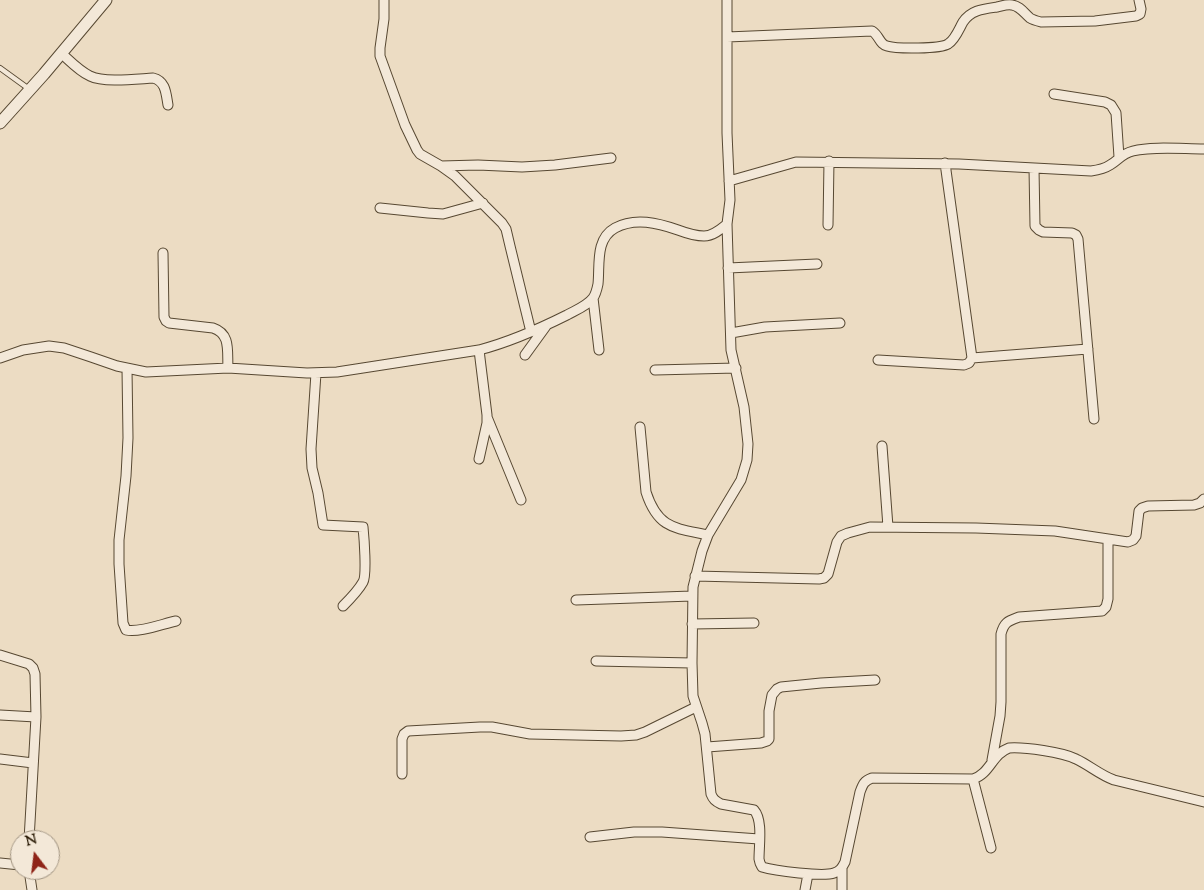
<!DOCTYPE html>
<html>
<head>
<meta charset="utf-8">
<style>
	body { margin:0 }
	#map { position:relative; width:1204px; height:890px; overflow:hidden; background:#ecdcc3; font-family:"Sorts Mill Goudy",serif }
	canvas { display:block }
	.north { position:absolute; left:10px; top:830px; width:50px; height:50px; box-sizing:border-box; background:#f3e8d8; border:1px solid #a19482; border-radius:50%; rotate:345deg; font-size:14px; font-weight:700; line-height:20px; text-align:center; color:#251601 }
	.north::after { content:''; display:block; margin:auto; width:18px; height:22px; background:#8f2418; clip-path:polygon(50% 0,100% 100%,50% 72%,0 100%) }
</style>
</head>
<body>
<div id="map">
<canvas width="1204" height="890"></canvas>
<div class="north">N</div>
</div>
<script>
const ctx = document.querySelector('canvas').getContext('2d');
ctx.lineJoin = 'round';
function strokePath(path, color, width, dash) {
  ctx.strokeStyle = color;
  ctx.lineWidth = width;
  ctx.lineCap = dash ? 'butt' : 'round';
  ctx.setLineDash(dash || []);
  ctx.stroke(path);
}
const service = new Path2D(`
	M0 68 29 89`);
const minor = new Path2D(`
	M384 0V19L380 48V56L405 125 417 150 420 154 441 166 455 176 502 223 506 229 510 246 531 332
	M727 0V133L730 200 727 224 731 350 744 407 748 444 747 460 741 480 708 535 702 551 693 587 692 663 693 696 702 723 705 734 711 794C713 799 715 801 721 804L754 810C763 820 759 845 759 859L760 863 762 867C775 871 823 877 834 873 840 871 842 868 845 862L860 792C863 784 864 781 872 778L973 779C990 774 992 754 1009 748 1025 747 1062 752 1076 759 1089 765 1100 775 1114 780L1204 802
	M727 37 872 31C879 35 880 45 887 46 897 49 940 49 948 44 955 40 959 29 963 22 971 10 983 9 997 7 1002 6 1007 4 1012 5 1020 6 1024 13 1030 18 1033 20 1037 21 1041 22L1095 21 1136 16 1140 14 1141 9 1139 0
	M61 53C70 61 79 71 90 76 104 83 136 79 153 78 166 81 166 94 168 105
	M1054 94 1105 102 1111 105 1116 113 1119 157
	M441 166 478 165 522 167 555 165 611 158
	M1034 168 1035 226 1039 230 1043 232 1072 233 1076 235 1078 239 1094 419
	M729 181 796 162 959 164 1091 171C1098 170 1104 169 1110 165 1119 160 1121 154 1133 151 1152 146 1183 149 1204 149
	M380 208 428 213 443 214 483 203
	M828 225 829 161
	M163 253 164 317 166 321 169 323 213 328C231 334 227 351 228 368
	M728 268 817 264
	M593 298 599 350
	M731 333 765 327 840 323
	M479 350 487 415V423L479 459
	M525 355 546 326
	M0 358 23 350 49 346 64 348 91 357 117 366 146 372 228 368 307 373 337 372 479 350C510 342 539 329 567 315 576 310 587 306 593 298 596 294 597 289 598 284 600 265 595 239 615 228 635 217 658 223 678 230 686 233 695 236 704 236 713 236 721 229 727 224
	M972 358 1088 349
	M878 360 964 365 969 363 972 358 945 163
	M127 369 128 438 126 476 119 540V564L123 623 126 630C139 633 162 624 176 621
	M655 370 736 368
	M316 373 311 449 312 468 318 493 323 525 363 527C364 537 367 575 363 582 358 591 350 599 343 606
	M487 417 521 500
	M640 427 646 492C658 529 675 528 708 535
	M882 446 888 527
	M695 576 819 579 824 578 828 574 837 542 841 536 848 533 870 527 976 528 1055 531 1128 542 1133 540 1136 536 1139 511 1142 508 1148 506 1194 505 1200 503 1204 499
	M576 600 692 596
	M692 624 754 623
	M0 655 29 664 33 668 35 674 36 717 29 840
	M596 661 692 663
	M0 715 36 717
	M707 747 761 743 767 741 769 739V711L772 695 777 689 781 687 821 683 875 680
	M0 759 33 763
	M992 760 1000 716 1001 702V634C1004 622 1008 621 1019 617L1102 611 1106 607 1108 599V539
	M402 774V739L404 734 408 731 480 727H492L530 734 621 736 636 735 645 732 696 707
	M973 779 991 848
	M590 837 634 832H662L759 839
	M0 863 20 865
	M842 869V890
	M29 870 32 890
	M805 890 808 874`);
const tertiary = new Path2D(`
	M0 123 44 74 106 0`);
strokePath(service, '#574832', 6);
strokePath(minor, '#574832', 11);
strokePath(tertiary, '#574832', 13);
strokePath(service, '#f3e8d8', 4.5);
strokePath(minor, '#f3e8d8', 9);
strokePath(tertiary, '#f3e8d8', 11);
</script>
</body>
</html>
